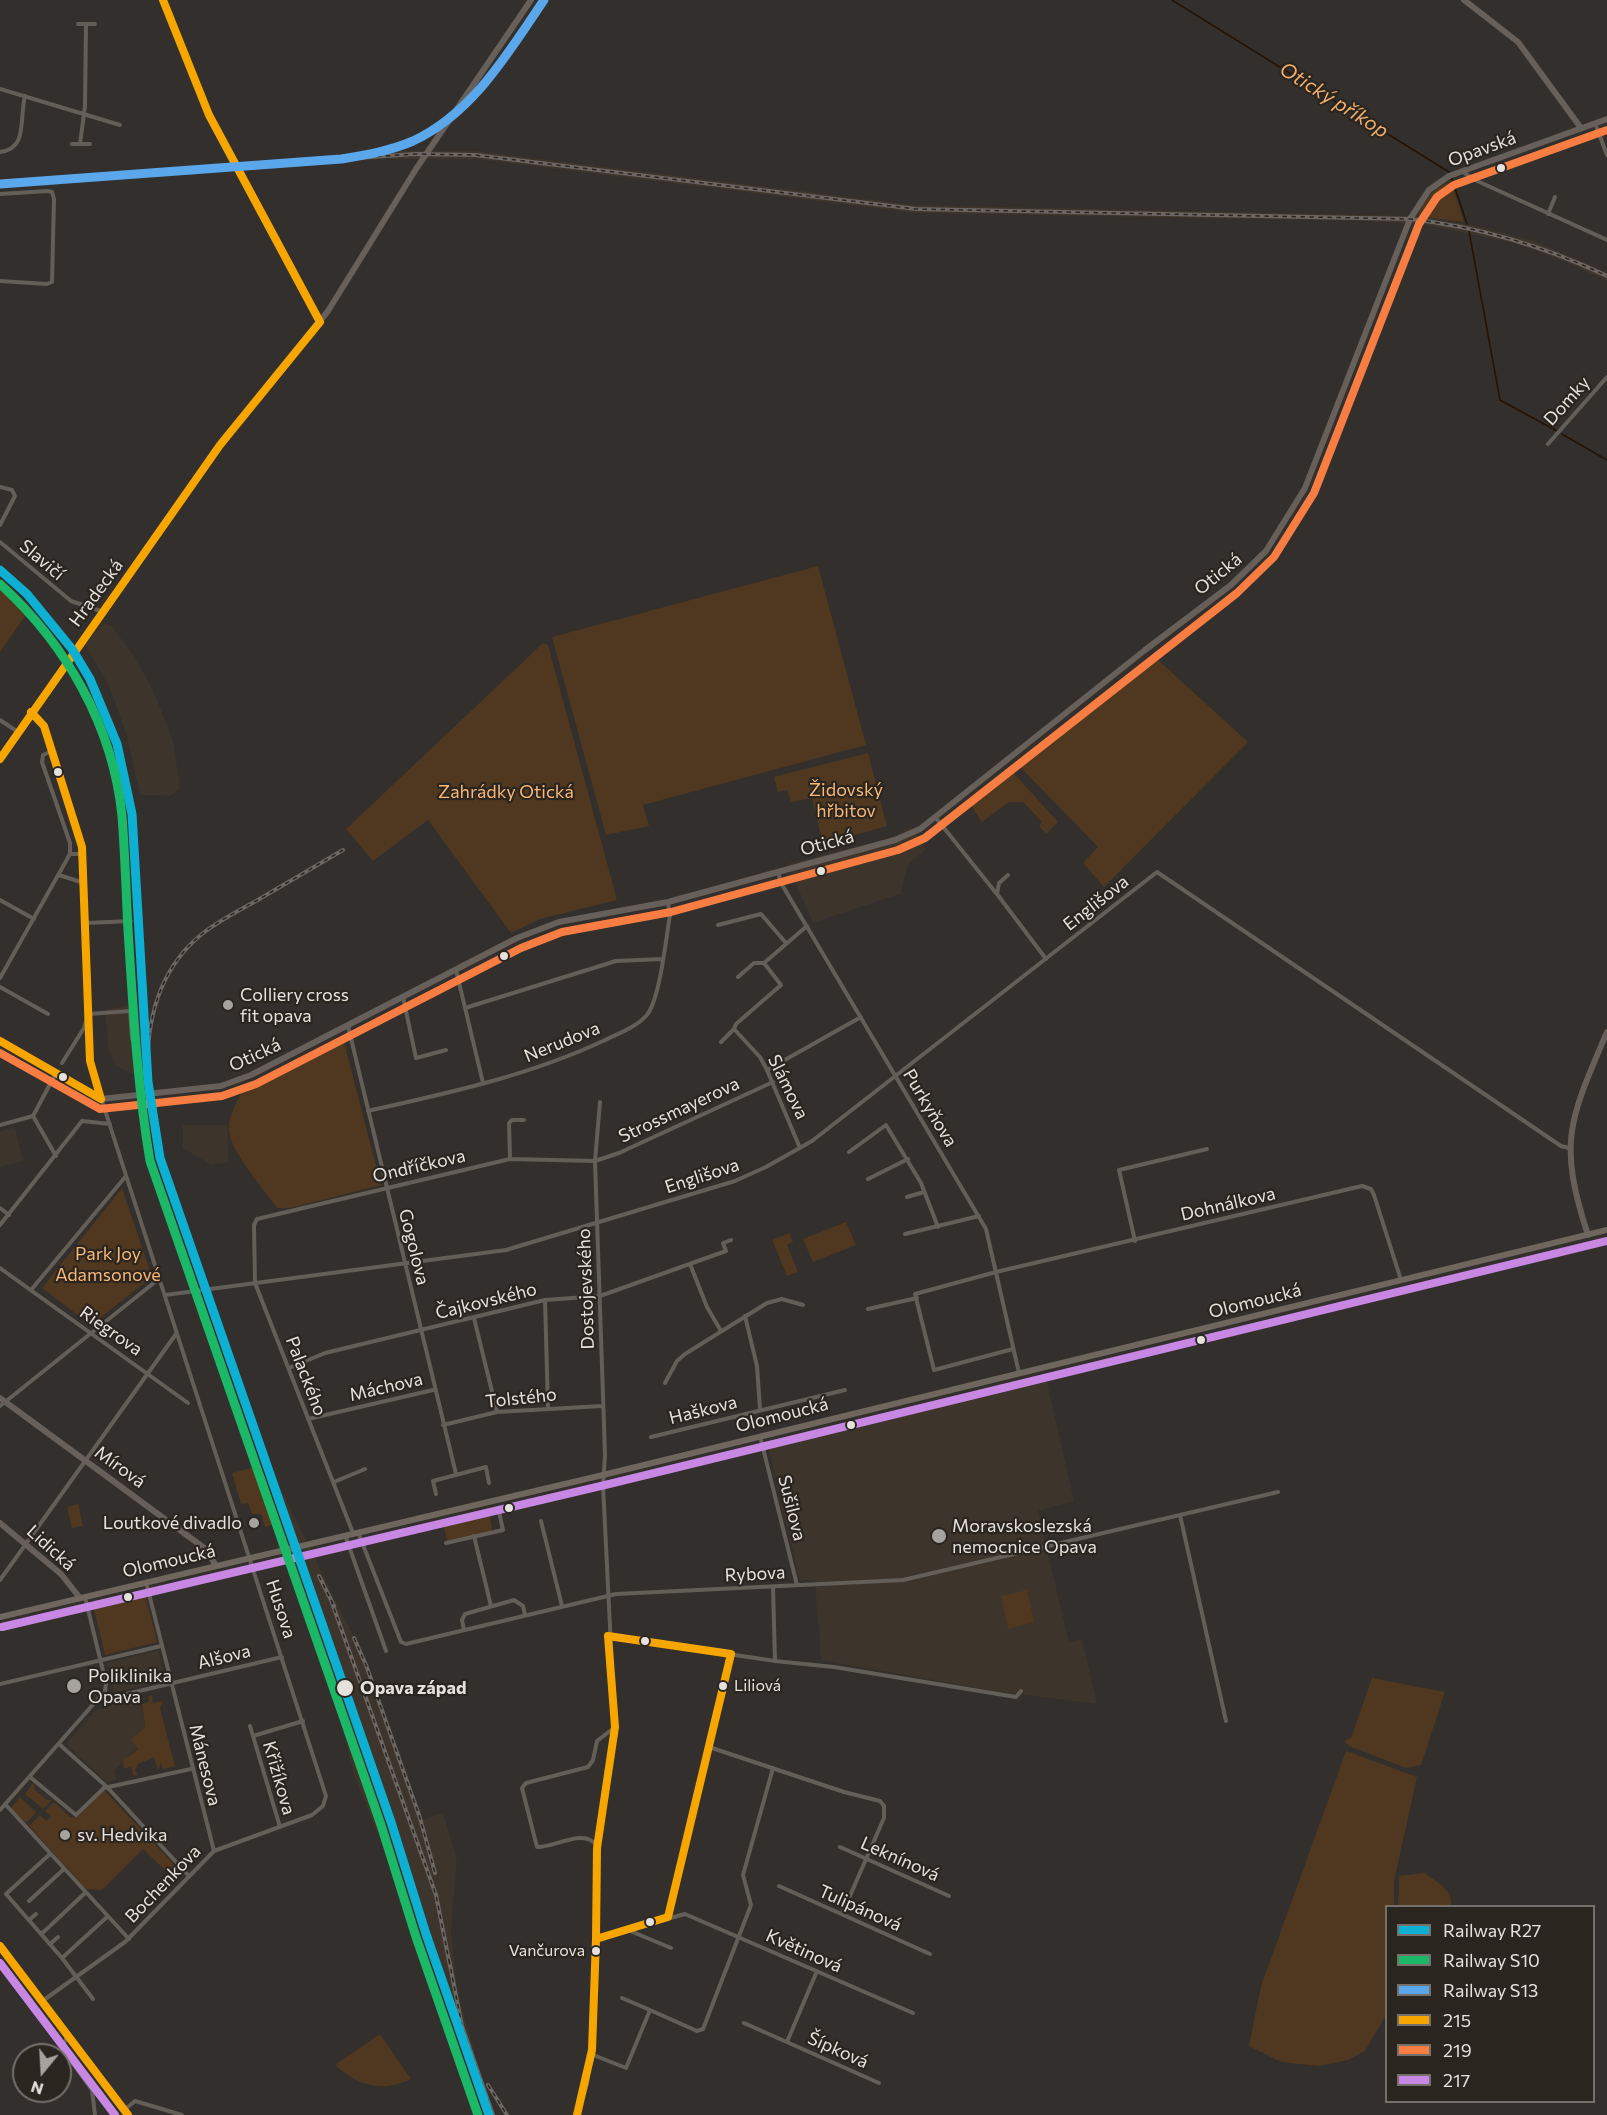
<!DOCTYPE html>
<html>
<head>
<meta charset="utf-8">
<style>
	body { margin:0 }
	#map { position:relative; width:1607px; height:2115px; overflow:hidden; background:#322f2c; font-family:Commissioner,sans-serif }
	canvas { display:block }
	.legend { position:absolute; left:1385px; top:1905px; width:210px; height:198px; box-sizing:border-box; background:#2b2520; border:2px solid #75706c; margin:0; padding:8px 10px; list-style:none; font-size:18px; color:#e5e1dd }
	.legend li { display:flex; align-items:center; gap:12px; height:30px }
	.legend b { width:30px; border:2px solid #75706c }
	.north { position:absolute; left:12px; top:2043px; width:60px; height:60px; box-sizing:border-box; background:#2b2520; border:2px solid #75706c; border-radius:50%; rotate:198deg; font-size:16px; font-weight:700; line-height:24px; text-align:center; color:#e5e1dd }
	.north::after { content:''; display:block; margin:auto; width:21px; height:27px; background:#a6a39f; clip-path:polygon(50% 0,100% 100%,50% 72%,0 100%) }
</style>
</head>
<body>
<div id="map">
<canvas width="1607" height="2115"></canvas>
<ul class="legend">
<li><b style="height:8px;background:#0dafd3"></b>Railway R27</li>
<li><b style="height:8px;background:#1ab867"></b>Railway S10</li>
<li><b style="height:8px;background:#5aa8eb"></b>Railway S13</li>
<li><b style="height:8px;background:#f7a600"></b>215</li>
<li><b style="height:8px;background:#f77d43"></b>219</li>
<li><b style="height:8px;background:#c787e3"></b>217</li>
</ul>
<div class="north">N</div>
</div>
<script>
const ctx = document.querySelector('canvas').getContext('2d');
ctx.lineJoin = 'round';
function fillPath(path, color) {
  ctx.fillStyle = color;
  ctx.fill(path, 'evenodd');
}
function strokePath(path, color, width, dash) {
  ctx.strokeStyle = color;
  ctx.lineWidth = width;
  ctx.lineCap = dash ? 'butt' : 'round';
  ctx.setLineDash(dash || []);
  ctx.stroke(path);
}
function write(font, color, halo, rows, align = 'center') {
  ctx.font = font + ' Commissioner,sans-serif';
  ctx.lineWidth = 4.5;
  ctx.setLineDash([]);
  ctx.textBaseline = 'middle';
  ctx.strokeStyle = halo;
  ctx.fillStyle = color;
  for (const [text, x, y, turn = 0] of rows) {
    ctx.save();
    ctx.translate(x, y);
    ctx.rotate((+turn || 0) * Math.PI / 180);
    ctx.textAlign = isNaN(turn) ? turn : align;
    if (halo) ctx.strokeText(text, 0, 0);
    ctx.fillText(text, 0, 0);
    ctx.restore();
  }
}
fillPath(new Path2D(`
	M539 0H547L479 97 450 125 400 151H476L915 205 1418 216 1473 225 1534 241 1607 272V281L1563 261 1514 243 1425 225 1369 221 915 213 475 159H385L0 188V180L348 155 395 144 435 125 463 103 484 79Z
	M0 565 33 595 73 642 101 692 117 730 131 783 137 824 151 1079 160 1147 275 1477 368 1666 422 1820 443 1813 457 1860 451 1931 458 1995 493 2115H485L447 2003 355 1778 340 1719 317 1653 268 1480 160 1172 150 1134 143 1079 116 1066 108 1048 105 1010 139 1003 129 825 124 784 110 732 94 696 66 647 27 600 0 575Z
	M103 623 111 625 134 656 153 690 173 740 180 789 170 796 140 795 127 736 109 686 85 645Z
	M911 827 926 850 909 863 900 894 813 923 787 864 890 838Z
	M183 1125H227L229 1162 211 1165 183 1148Z
	M15 1127 23 1161 0 1167V1131Z
	M1046 1377 1074 1501 1038 1511 1069 1642 1082 1639 1097 1704 1025 1695 1019 1691 1014 1694 1000 1692 821 1660 815 1580 800 1581 767 1443Z
	M158 1650 165 1680 114 1693 107 1663Z
	M140 1698 145 1727 137 1733 138 1749 134 1750 114 1771 116 1780 107 1782 66 1744 96 1710Z`), '#3d342b');
fillPath(new Path2D(`
	M1451 182 1464 222 1418 216C1424 200 1435 186 1451 182Z
	M818 566 866 745 643 805 649 826 606 835 552 637Z
	M0 579 30 609 0 652Z
	M543 643 548 645 617 900 540 919 511 933 428 820 373 861 346 829Z
	M1157 659 1248 742 1104 887 1083 863 1098 847 1020 767Z
	M868 753 887 826 823 844 812 798 791 802 787 790 778 792 774 777Z
	M1011 770 1058 822 1046 834 1039 826 1042 822 1023 802H1009L982 822 969 803Z
	M344 1042 381 1185 290 1208H277C264 1189 231 1153 229 1131 227 1119 236 1105 240 1095Z
	M122 1188 152 1277 91 1325 42 1288Z
	M846 1222 856 1245 813 1262 803 1239Z
	M789 1233 793 1242 787 1245 798 1272 787 1276 772 1240Z
	M255 1467 274 1524 265 1527 261 1514H252L248 1503 241 1504 232 1473Z
	M78 1504 83 1526 72 1528 67 1507Z
	M499 1508 500 1511 490 1516 492 1531 447 1541 443 1521Z
	M144 1590 157 1642 105 1655 93 1605 95 1601Z
	M1027 1590 1034 1622 1008 1629 1001 1596Z
	M1372 1678 1445 1692 1421 1765 1406 1768 1349 1746 1344 1741 1351 1738Z
	M152 1695 153 1703 163 1701 160 1708 175 1766 163 1769 161 1763 158 1770 154 1757 138 1764 135 1770 138 1775 133 1776 131 1767 124 1769 123 1761 138 1749 131 1739 145 1727 142 1704 149 1702 148 1697Z
	M1346 1751 1417 1777 1394 1881V1906H1386V2015L1365 2051 1348 2060 1319 2066 1281 2062 1249 2046 1261 1986Z
	M33 1783 35 1786 34 1789 47 1800H52L43 1809 25 1794Z
	M104 1790 182 1873 176 1881 143 1849 102 1890 87 1889 77 1884 79 1881 29 1826 40 1815 46 1821 51 1817 45 1811 54 1802 70 1817H78Z
	M20 1797 36 1812 26 1823 10 1809Z
	M1424 1873C1436 1881 1453 1890 1451 1906H1398L1399 1876Z
	M380 2034 411 2079C382 2093 358 2086 335 2065Z`), '#4f381f');
strokePath(new Path2D(`
	M1172 0 1449 172
	M1451 176 1467 224
	M1469 231 1500 400 1557 431
	M1562 434 1607 460`), '#251304', 1.5);
strokePath(new Path2D(`
	M163 0 209 115 320 322
	M78 24H95
	M0 89 120 125
	M1595 123 1607 155
	M72 144H90
	M80 144 85 106 86 24
	M0 152C28 149 19 120 25 96
	M1463 172 1475 180 1607 240
	M0 194 48 191 52 192 54 199 52 282 47 284 0 281
	M1548 214 1555 197
	M1548 444 1607 377
	M0 487 12 490 15 496 0 525
	M0 542 71 601 101 611
	M32 712 44 726 82 847 89 1047 93 1073 326 1796 323 1806 312 1815 214 1851 125 1942 41 2002
	M0 720 18 732
	M936 818 996 893
	M70 854H83
	M778 872 781 883 986 1229 1019 1373
	M59 875 84 883
	M1008 875 999 883 997 894 1046 959
	M0 900 34 919
	M86 923 131 921
	M718 925 761 914 786 943
	M456 970 483 1083
	M738 977 754 963H764
	M0 978 70 854V843L42 762 43 755 52 751
	M0 987 48 1014
	M403 997 416 1058 446 1050
	M465 1008 616 961 663 959
	M348 1026 456 1474
	M734 1029 736 1024 781 985 764 963 807 926
	M721 1042 734 1029 760 1057 767 1070 800 1148
	M62 1063 84 1028 88 1014 130 1011 132 1039
	M767 1070 861 1017
	M56 1073 33 1116 56 1156
	M368 1111C448 1093 528 1076 603 1041 617 1034 635 1028 646 1016 660 1001 666 937 670 915L668 903
	M0 1125 33 1116
	M849 1152 886 1125 921 1183 938 1227
	M510 1159 509 1123 512 1120H524
	M868 1179 908 1159
	M907 1197 924 1192
	M0 1208 9 1215
	M0 1225 82 1121 110 1124
	M905 1234 979 1216
	M1135 1241 1119 1170 1207 1149
	M690 1264 707 1307 721 1331
	M0 1268 188 1403
	M31 1290 126 1176
	M165 1295 506 1250 735 1181 766 1167 812 1141 1157 872 1561 1146 1569 1148
	M545 1300 548 1408
	M868 1309 917 1298
	M745 1316 757 1366 760 1409
	M474 1318 497 1412
	M1013 1349 934 1370 915 1294 996 1272 1362 1186 1371 1189 1374 1195 1401 1280
	M289 1368 325 1353 545 1300 600 1296 726 1251 723 1243 731 1240
	M665 1383 677 1361 685 1354 767 1303 782 1299 803 1305
	M0 1406 160 1278
	M308 1419 433 1390
	M443 1425 497 1412 602 1406
	M760 1436 797 1585
	M651 1437 845 1390
	M334 1482 365 1469
	M436 1494 433 1481 486 1467 489 1483
	M1180 1515 1226 1721
	M541 1521 562 1606
	M358 1532 401 1642 406 1644 616 1594 903 1580 1278 1492
	M353 1533 255 1283 254 1225 257 1219 510 1159 595 1161 619 1153 773 1082
	M345 1535 386 1651
	M474 1536 491 1606
	M446 1543 503 1530 499 1512
	M0 1580 176 1334
	M146 1582 214 1851
	M773 1587 775 1661
	M464 1630 462 1620 465 1614 514 1600 523 1606 525 1615
	M608 1636 775 1661 834 1667 1016 1697 1021 1691
	M0 1684 161 1646
	M103 1694 114 1697 282 1657
	M250 1726 253 1736
	M59 1744 107 1787 189 1876
	M709 1747 844 1792 880 1801 884 1806V1818L842 1914
	M30 1777 76 1815 104 1788 191 1769
	M5 1804 129 1939
	M0 1810 105 1691 106 1683 85 1597
	M280 1827 253 1736 303 1721
	M597 1846C584 1827 555 1848 537 1847L522 1788 526 1783 588 1767 593 1760 597 1741 614 1728
	M840 1847 949 1896
	M50 1854 6 1894 62 1958 93 1999
	M779 1886 930 1954
	M29 1901 64 1869
	M668 1917 731 1654
	M29 1920 36 1914
	M51 1925 85 1893
	M628 1930 671 1948
	M41 1934 49 1927
	M595 1939 685 1914 913 2013
	M50 1944 58 1937
	M62 1958 107 1917
	M622 1998 650 2010
	M744 2023 879 2083
	M67 2037 62 2048 92 2090 95 2115
	M787 2042 817 1971
	M591 2054 626 2068 650 2010 697 2031 703 2029 751 1905 743 1875 773 1768
	M124 2110 135 2101 182 2115
	M577 2115 587 2084 594 2030 598 1847 615 1728 603 1485 605 1455 595 1161 600 1102`), '#645e58', 4);
strokePath(new Path2D(`
	M1464 0 1518 42 1581 128
	M0 759 220 445 328 311 416 169 531 0
	M0 1041 101 1099 221 1086 251 1075 517 938 559 922 668 902 895 840 920 829 1145 650 1231 585 1266 551 1305 488 1410 219 1429 190 1449 176 1607 119
	M1588 1235C1557 1141 1570 1119 1607 1032
	M0 1398 207 1550 216 1566
	M0 1523 61 1574 80 1598`), '#675f59', 6);
strokePath(new Path2D(`
	M0 1617 603 1475 1607 1230
	M0 1946 128 2115`), '#6f665e', 6);
const rail = new Path2D(`
	M341 159 415 154 475 155 916 209 1410 219C1480 227 1544 246 1607 276
	M148 1082C145 1027 156 971 202 934 218 921 238 911 256 901 285 884 314 867 343 850
	M319 1576 334 1606
	M331 1600 436 1895 450 1966
	M354 1638 366 1665 420 1818 435 1873
	M449 1960 462 2026 493 2115
	M488 2085 507 2115`);
strokePath(rail, '#6c6763', 4);
strokePath(rail, '#2b2520', 1.5, [4.5]);
strokePath(new Path2D(`
	M163 0 209 115 320 322
	M31 712 44 726 82 847 90 1061 101 1099
	M0 759 220 445 320 322
	M0 1041 101 1099
	M608 1636 731 1654 668 1917 596 1939 597 1848 615 1727Z
	M0 1946 128 2115
	M577 2115 592 2050 596 1939`), '#f7a600', 8);
strokePath(new Path2D(`
	M0 1053 100 1109 222 1096 256 1084 521 948 562 932 671 912 898 850 925 838 1237 593 1274 557 1314 493 1419 224 1437 197 1454 185 1607 130`), '#f77d43', 8);
strokePath(new Path2D(`
	M2 1627 605 1485 1607 1241
	M0 1963 115 2115`), '#c787e3', 8);
strokePath(new Path2D(`
	M0 570 27 594 72 649 90 679 117 744 132 814 148 1082 160 1158 391 1822 426 1934 489 2115`), '#0dafd3', 9);
strokePath(new Path2D(`
	M0 584C66 644 113 726 122 816 125 854 126 892 128 930 133 1007 137 1084 150 1161L381 1825 416 1937 478 2115`), '#1ab867', 9);
strokePath(new Path2D(`
	M0 184 341 159C365 155 390 151 413 141 473 113 508 53 544 0`), '#5aa8eb', 9);
for (const [x, y, r, color] of [
	[1501,168,5,"#e5e1dd"],
	[58,772,5,"#e5e1dd"],
	[821,871,5,"#e5e1dd"],
	[504,956,5,"#e5e1dd"],
	[228,1005,6,"#a6a39f"],
	[63,1077,5,"#e5e1dd"],
	[1201,1340,5,"#e5e1dd"],
	[851,1425,5,"#e5e1dd"],
	[509,1508,5,"#e5e1dd"],
	[254,1523,6,"#a6a39f"],
	[939,1536,8,"#a6a39f"],
	[128,1597,5,"#e5e1dd"],
	[645,1641,5,"#e5e1dd"],
	[74,1686,8,"#a6a39f"],
	[723,1686,5,"#e5e1dd"],
	[345,1688,9,"#e5e1dd"],
	[65,1835,6,"#a6a39f"],
	[650,1922,5,"#e5e1dd"],
	[596,1951,5,"#e5e1dd"]
]) {
  const dot = new Path2D();
  dot.arc(x, y, r, 0, 2 * Math.PI);
  ctx.fillStyle = color;
  ctx.fill(dot);
  strokePath(dot, '#2b2520', 2);
}
write('16px', '#e5e1dd', '#2b2520', [
	["Liliová",734,1686],
	["Vančurova",585,1951,"right"]
], 'left');
write('18px', '#e5e1dd', '#2b2520', [
	["Opavská",1482,149,-20],
	["Domky",1567,401,-48],
	["Slavičí",42,560,40],
	["Otická",1218,574,-39],
	["Hradecká",96,593,-54],
	["Otická",827,843,-15],
	["Englišova",1096,903,-38],
	["Nerudova",562,1042,-22],
	["Otická",255,1055,-25],
	["Slámova",788,1087,64],
	["Purkyňova",930,1108,59],
	["Strossmayerova",679,1110,-25],
	["Ondříčkova",419,1166,-13],
	["Englišova",702,1176,-18],
	["Dohnálkova",1228,1204,-13],
	["Gogolova",414,1247,76],
	["Dostojevského",586,1289,-92],
	["Čajkovského",486,1301,-14],
	["Olomoucká",1255,1301,-14],
	["Riegrova",111,1331,35],
	["Palackého",306,1376,69],
	["Máchova",386,1387,-13],
	["Tolstého",521,1398,-6],
	["Haškova",703,1410,-14],
	["Olomoucká",782,1415,-14],
	["Mírová",120,1467,36],
	["Sušilova",792,1508,76],
	["Lidická",51,1548,42],
	["Olomoucká",169,1561,-13],
	["Rybova",755,1574,-3],
	["Husova",281,1609,72],
	["Alšova",224,1657,-14],
	["Mánesova",205,1765,76],
	["Křižíkova",279,1778,74],
	["Leknínová",900,1859,24],
	["Bochenkova",163,1884,-46],
	["Tulipánová",860,1908,24],
	["Květinová",804,1951,24],
	["Šípková",838,2050,24]
]);
write('18px', '#f8b776', '#2b2520', [
	["Židovský",846,790],
	["hřbitov",846,811],
	["Zahrádky Otická",506,792],
	["Park Joy",108,1254],
	["Adamsonové",108,1275]
]);
write('18px', '#e5e1dd', '#2b2520', [
	["Colliery cross",240,995],
	["fit opava",240,1016],
	["Loutkové divadlo",242,1523,"right"],
	["Moravskoslezská",952,1526],
	["nemocnice Opava",952,1547],
	["Poliklinika",88,1676],
	["Opava",88,1697],
	["sv. Hedvika",77,1835]
], 'left');
write('bold 18px', '#e5e1dd', '#2b2520', [
	["Opava západ",360,1688]
], 'left');
write('italic 20px', '#f0af6d', '#2b2520', [
	["Otický příkop",1334,100,32]
]);
</script>
</body>
</html>
